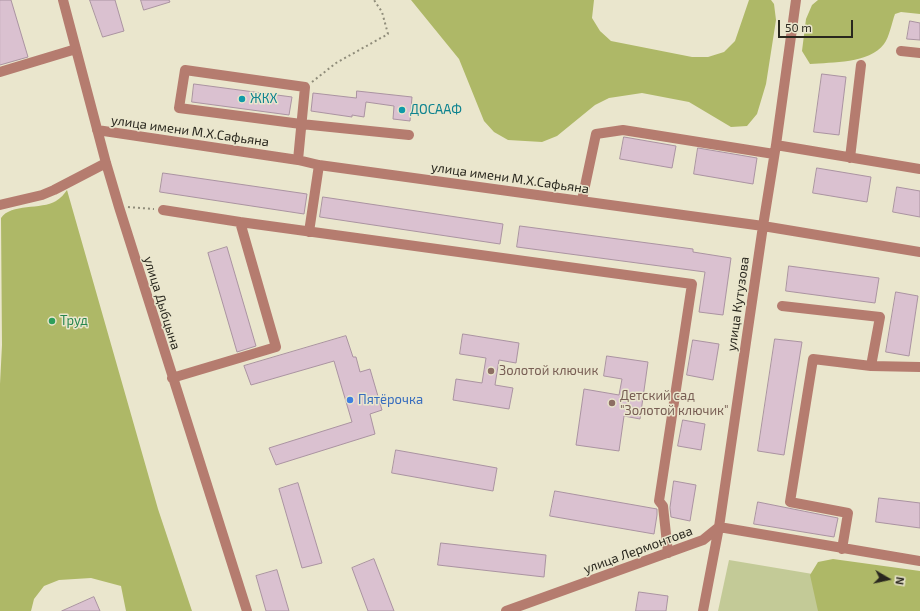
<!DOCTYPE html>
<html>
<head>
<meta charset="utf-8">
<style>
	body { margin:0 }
	#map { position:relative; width:920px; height:611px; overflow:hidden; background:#eae6cd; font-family:"Exo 2",sans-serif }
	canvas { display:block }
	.north { position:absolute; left:868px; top:559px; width:40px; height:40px; -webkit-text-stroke:3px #eae6cd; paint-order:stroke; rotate:99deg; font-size:11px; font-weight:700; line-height:16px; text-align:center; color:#29271e }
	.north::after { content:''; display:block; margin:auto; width:14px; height:18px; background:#29271e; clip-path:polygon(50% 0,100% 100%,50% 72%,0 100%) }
	.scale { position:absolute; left:778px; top:20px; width:75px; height:18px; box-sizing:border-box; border:2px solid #29271e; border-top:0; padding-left:5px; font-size:12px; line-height:14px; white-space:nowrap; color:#29271e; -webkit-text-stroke:3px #eae6cd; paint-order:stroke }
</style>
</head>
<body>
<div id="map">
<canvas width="920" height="611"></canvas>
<div class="north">N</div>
<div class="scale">50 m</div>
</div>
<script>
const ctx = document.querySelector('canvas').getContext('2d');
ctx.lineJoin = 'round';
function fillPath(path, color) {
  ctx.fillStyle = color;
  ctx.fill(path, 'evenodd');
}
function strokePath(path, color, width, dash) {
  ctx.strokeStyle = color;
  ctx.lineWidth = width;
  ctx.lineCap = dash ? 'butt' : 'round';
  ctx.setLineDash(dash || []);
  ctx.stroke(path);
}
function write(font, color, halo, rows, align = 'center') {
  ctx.font = font + ' "Exo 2",sans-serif';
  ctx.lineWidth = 3;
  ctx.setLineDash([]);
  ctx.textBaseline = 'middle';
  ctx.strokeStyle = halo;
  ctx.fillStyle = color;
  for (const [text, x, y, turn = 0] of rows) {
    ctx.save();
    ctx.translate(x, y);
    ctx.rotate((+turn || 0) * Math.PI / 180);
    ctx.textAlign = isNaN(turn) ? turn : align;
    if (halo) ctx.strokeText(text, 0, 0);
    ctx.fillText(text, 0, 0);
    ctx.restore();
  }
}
fillPath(new Path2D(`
	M729 560 920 592V611H718Z`), '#c3ca97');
fillPath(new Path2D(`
	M411 0H594L592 18 600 31 611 41 692 57H708L724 52 735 41 749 0H771L774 4 776 20 766 84 757 114 747 126 731 127 689 102 642 93 609 98 595 105 557 136 542 142 508 140 494 132 484 121 459 59Z
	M818 0H920V14L901 12 895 14C892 22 889 38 884 44 869 64 832 62 810 64L802 51 806 19 812 5Z
	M67 190 158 509 192 611H126L121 586 91 578 59 580 44 586 34 599 31 611H0V384L2 345 1 218C11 203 41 210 56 201 61 198 64 194 67 190Z
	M833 559 920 571V611H818L810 575 818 562Z`), '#aeb867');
const building = new Path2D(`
	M0 0H11L28 57 0 65Z
	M90 0H115L124 31 103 37Z
	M141 0H169L170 2 144 10Z
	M910 21 920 23V40L907 39Z
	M822 74 846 77 839 135 814 132Z
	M194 84 292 97 289 115 192 102Z
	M357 91 412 97 410 121 393 119 394 106 366 102 364 117 352 115V117L311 111 313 93 356 98Z
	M624 137 676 146 672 168 620 159Z
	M698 148 757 158 753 184 694 174Z
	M817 168 871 177 867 202 813 193Z
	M163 173 307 194 304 214 160 192Z
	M897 187 920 191V217L893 212Z
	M323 197 503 224 500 244 320 217Z
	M520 226 693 249V252L731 258 723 315 699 312 705 272 517 247Z
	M227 247 256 346 237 352 208 253Z
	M789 266 879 278 875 303 786 291Z
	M896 292 918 296 909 356 886 352Z
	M463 334 519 343 516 363 499 360 495 385 513 388 509 409 453 400 456 379 482 383 486 358 460 354Z
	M346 336 353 357H356L360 372 370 369 382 410 370 414 375 434 276 465 269 448 352 422 334 361 251 385 244 366Z
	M775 339 802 342 784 455 758 451Z
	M693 340 719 344 713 380 687 375Z
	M607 356 648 362 640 419 624 416 619 451 576 445 584 389 619 395 622 379 604 376Z
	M683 420 705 424 701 450 678 446Z
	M396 450 497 468 493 491 392 473Z
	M674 481 696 485 690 521 671 517 670 508Z
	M298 483 322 563 302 568 279 489Z
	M555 491 657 509V515L654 534 550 516Z
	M879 498 920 503V528L876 522Z
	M758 502 838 518 834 537 754 524Z
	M441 543 546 555 544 577 438 565Z
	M374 559 394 611H368L352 568Z
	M277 570 289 611H266L256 576Z
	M639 592 668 596 666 611H636Z
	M94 597 100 611H62Z`);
fillPath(building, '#dac1d0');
strokePath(building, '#aa93a1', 1);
strokePath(new Path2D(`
	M312 82 336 63 388 34 382 12 374 0
	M128 207 154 209`), '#8f8c7a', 2, [2, 3]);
strokePath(new Path2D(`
	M63 0 106 163 119 207 247 611
	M901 51 920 53
	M0 72 76 49
	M97 130 298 160 319 165 763 226 920 252
	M776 145 920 169
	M850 158 861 65
	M298 160 305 87 185 70 179 108 301 124 409 135
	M582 200 596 134 623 130 774 154
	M0 205 42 195 54 190 106 163
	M163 210 240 222
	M309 232 319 165
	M782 306 880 317 871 366
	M172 378 276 347 240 222 692 284 659 501 663 506 668 553
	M842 549 848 513 790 502 813 359 871 366 920 367
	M506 611 703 540 719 527 920 561
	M703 611 719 527 763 226 776 145 796 0`), '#b57c6f', 10);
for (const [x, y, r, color] of [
	[242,99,4,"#0f9aa8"],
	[402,110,4,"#0f9aa8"],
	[52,321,4,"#2e9e5b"],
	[491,371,4,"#8d6e63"],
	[350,400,4,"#3f7fe0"],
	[612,403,4,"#8d6e63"]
]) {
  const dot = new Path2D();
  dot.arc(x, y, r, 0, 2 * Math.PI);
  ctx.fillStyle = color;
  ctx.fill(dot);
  strokePath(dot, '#eae6cd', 1.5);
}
write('13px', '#0d838f', '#eae6cd', [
	["ЖКХ",250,99],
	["ДОСААФ",410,110]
], 'left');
write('13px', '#29271e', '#eae6cd', [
	["улица имени М.Х.Сафьяна",190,131,8],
	["улица имени М.Х.Сафьяна",510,178,8],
	["улица Дыбцына",162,303,73],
	["улица Кутузова",738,304,-82],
	["улица Лермонтова",638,550,-20]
]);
write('13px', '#27864d', '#eae6cd', [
	["Труд",60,321]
], 'left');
write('13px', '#785e54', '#eae6cd', [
	["Золотой ключик",499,371],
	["Детский сад",620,396],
	["\"Золотой ключик\"",620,411]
], 'left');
write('13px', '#366cbe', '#eae6cd', [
	["Пятёрочка",358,400]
], 'left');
</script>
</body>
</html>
